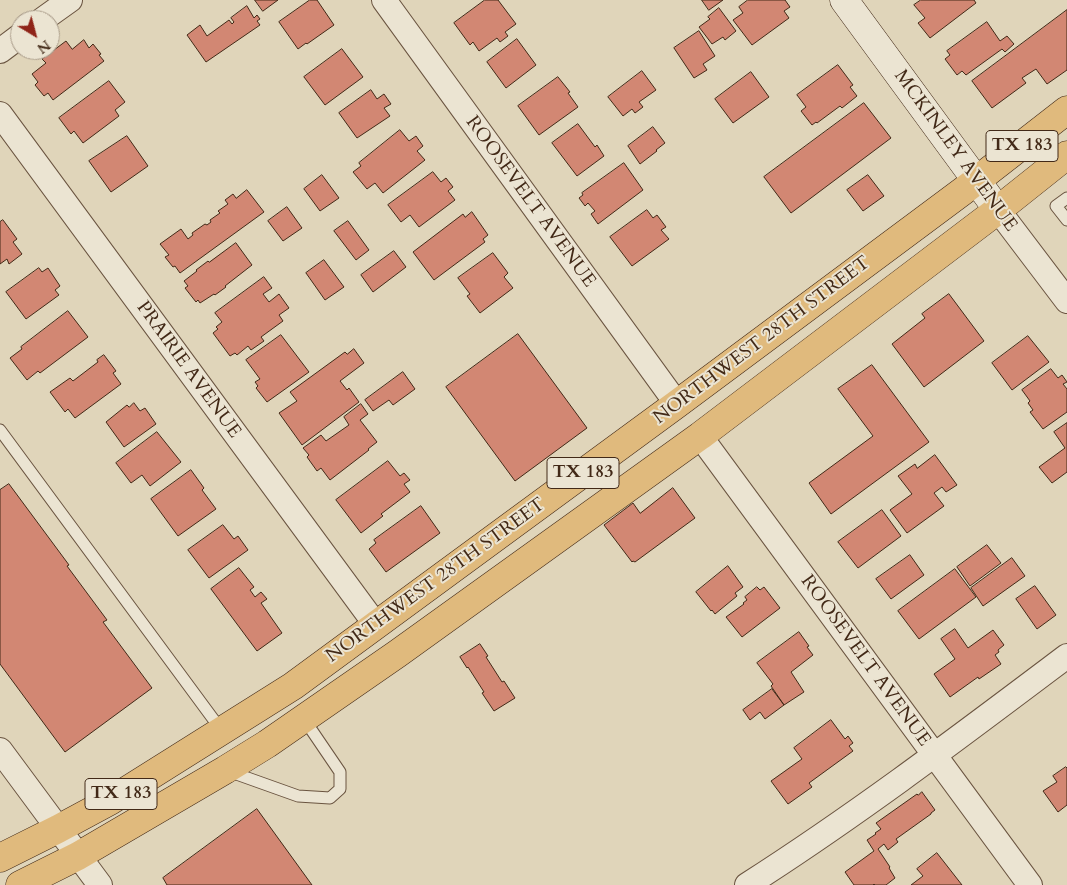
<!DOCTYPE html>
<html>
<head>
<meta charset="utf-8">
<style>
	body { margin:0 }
	#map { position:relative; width:1067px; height:885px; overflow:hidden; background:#e0d5ba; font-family:Cardo,serif }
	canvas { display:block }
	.north { position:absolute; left:10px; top:10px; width:50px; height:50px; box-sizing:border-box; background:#ebe4d2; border:1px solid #a79987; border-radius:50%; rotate:143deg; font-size:14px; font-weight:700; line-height:20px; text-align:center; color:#422917 }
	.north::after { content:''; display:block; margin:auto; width:18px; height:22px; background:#8f2418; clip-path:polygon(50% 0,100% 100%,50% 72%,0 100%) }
</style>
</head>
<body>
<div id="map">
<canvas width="1067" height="885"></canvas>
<div class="north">N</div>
</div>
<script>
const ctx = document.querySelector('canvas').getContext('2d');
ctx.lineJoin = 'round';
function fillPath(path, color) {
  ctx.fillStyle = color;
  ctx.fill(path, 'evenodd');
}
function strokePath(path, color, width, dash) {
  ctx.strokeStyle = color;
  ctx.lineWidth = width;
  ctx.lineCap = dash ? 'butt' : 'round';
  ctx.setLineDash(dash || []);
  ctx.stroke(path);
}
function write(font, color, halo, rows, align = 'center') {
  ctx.font = font + ' Cardo,serif';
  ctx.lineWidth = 4;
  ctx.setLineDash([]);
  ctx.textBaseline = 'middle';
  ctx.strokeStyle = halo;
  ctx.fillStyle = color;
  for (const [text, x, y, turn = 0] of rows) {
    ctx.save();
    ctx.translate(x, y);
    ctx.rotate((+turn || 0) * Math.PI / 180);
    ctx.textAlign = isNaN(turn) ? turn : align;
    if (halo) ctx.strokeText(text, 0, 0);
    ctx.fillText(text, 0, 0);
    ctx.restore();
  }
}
const building = new Path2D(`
	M255 0H278L263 11Z
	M310 0H317L334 25 307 44 306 43 298 49 279 22Z
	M485 0H498L516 24 505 32 508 36 500 42 497 38 479 51 473 42 470 45 454 23Z
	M702 0H723L709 10Z
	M748 0H785L790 7 784 11 789 18 752 45 733 20 743 13 739 7Z
	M921 0H974L976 3 930 38 918 23 925 18 914 5Z
	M247 6 254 18 257 15 260 19 257 21 260 25 206 62 187 35 200 25 207 36 229 20 232 24 234 22 231 18Z
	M719 8 736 31 725 40 723 37 712 44 699 27 710 19 708 17Z
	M1067 10V70L1047 84 1036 69 1022 78 1026 83 992 108 972 81Z
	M987 22 1000 41 1007 36 1014 44 1005 52 1002 49 966 75 962 71 957 75 945 59 950 55 947 51Z
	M699 31 715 56 703 64 707 70 694 78 674 48Z
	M517 39 536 65 506 88 487 62Z
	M84 40 89 48 93 44 101 54 99 55 104 61 53 100 48 93 44 96 35 85 38 82 32 74 46 63 42 59 66 41 72 49Z
	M342 49 363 77 325 105 304 77Z
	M838 65 853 85 850 87 857 96 842 108 840 106 817 123 816 122 812 125 801 111 806 107 797 95Z
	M642 71 656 90 639 102 643 107 635 113 632 109 623 116 608 97Z
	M751 72 769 97 733 123 715 99Z
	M558 77 570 92 568 93 578 107 539 135 518 106Z
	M109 81 125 102 115 110 119 116 83 143 74 131 71 134 59 118Z
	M371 90 377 99 384 94 391 104 384 108 390 116 357 138 339 113Z
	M864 103 891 138 791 213 764 177Z
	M578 124 595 147 597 145 604 156 577 176 552 143Z
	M653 127 665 143 656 150 657 151 640 164 628 146Z
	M400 130 409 141 416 136 423 146 417 151 425 160 383 193 375 183 367 189 353 172 361 166 359 163Z
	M127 136 148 166 111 192 89 161Z
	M624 163 643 190 598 224 591 214 595 211 588 203 585 206 579 198 583 195 582 193Z
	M433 172 441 182 446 178 453 187 448 191 455 200 419 227 410 215 401 222 388 205Z
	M322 175 339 198 320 211 304 189Z
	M868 175 884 196 863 211 847 190Z
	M247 190 264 212 180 273 175 266 173 267 165 257 169 255 160 244 181 229 188 239 193 235 192 233 205 224 207 225 211 222 210 220 220 213 218 211 228 204 225 200 233 194 236 198Z
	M287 207 302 228 283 241 268 221Z
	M647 210 653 218 657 215 666 227 661 230 669 239 632 266 610 237Z
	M472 212 488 235 483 239 485 242 434 280 413 252 463 214 465 217Z
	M3 220 17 239 13 242 22 254 9 264 7 259 0 264V222Z
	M348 221 369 250 356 260 334 231Z
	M236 243 252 265 225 286 226 287 215 295 214 294 200 303 198 300 196 302 185 288 188 286 184 281 197 271 196 270 208 261 209 262Z
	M394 251 406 267 373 292 361 275Z
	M493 253 508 273 504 277 513 288 480 313 467 296 470 294 458 278Z
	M324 260 344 287 325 300 306 273Z
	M39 268 42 272 48 268 60 286 55 290 59 295 26 319 6 292Z
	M264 277 272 288 263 294 269 302 279 294 289 308 279 315 283 321 261 337 264 341 251 350 248 346 237 355 235 353 230 356 213 333 218 329 216 327 222 322 215 313Z
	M949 294 984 341 924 387 892 344 925 318 922 314Z
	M68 311 88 337 40 373 38 371 27 380 10 358 22 349 21 347Z
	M518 334 587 428 515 481 446 387Z
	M281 335 309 372 267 402 256 388 258 386 255 382 260 379 246 360Z
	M1028 336 1049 362 1012 390 992 363Z
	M354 349 364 363 340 381 347 390 349 388 359 402 302 445 279 413 297 401 290 392 345 352 347 354Z
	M104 355 116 371 113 373 121 384 75 418 68 409 65 412 50 392 70 378 73 381 98 362 97 360Z
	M872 365 929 442 831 514 809 483 873 436 838 389Z
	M1051 369 1058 378 1062 375 1067 382 1063 384 1067 389V412L1043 429 1030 412 1033 410 1028 403 1030 401 1022 390Z
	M403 372 415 389 393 405 389 400 373 411 365 400Z
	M134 403 140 411 145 408 156 424 124 447 106 422 127 405 129 407Z
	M361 404 368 414 360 420 377 442 368 449 369 450 330 480 321 468 317 471 307 457 309 455 303 448 321 435 326 441 349 425 344 417Z
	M1067 423V472L1052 483 1039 467 1065 448 1054 432Z
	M157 432 181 462 150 486 142 475 131 483 116 463Z
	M935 455 957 485 946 492 942 487 934 493 944 506 907 533 890 510 912 494 898 476 915 464 917 468Z
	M388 461 400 476 404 473 410 480 404 484 410 492 381 514 383 516 361 533 336 500Z
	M191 470 204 488 202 490 216 509 178 536 151 499Z
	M9 484 69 565 67 566 107 620 103 622 152 688 65 752 0 664V490Z
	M673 488 695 518 635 562 633 561 632 562 604 525 633 503 640 513Z
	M421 506 440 533 386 572 369 549 376 543 374 540Z
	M882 510 901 536 858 568 838 542Z
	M223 525 234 539 238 536 248 550 209 578 188 550Z
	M987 545 1001 563 970 586 957 567Z
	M910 555 924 575 891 599 876 579Z
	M1012 558 1025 576 983 606 971 588Z
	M728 566 743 587 735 593 737 596 715 614 712 610 711 611 696 592Z
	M239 568 254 587 250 590 255 597 261 592 267 599 261 603 282 633 257 651 211 589Z
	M955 569 976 597 919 639 898 611Z
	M1035 586 1056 615 1037 629 1016 599Z
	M757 587 760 590 764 587 780 608 742 637 726 617 744 604 743 603 747 600 745 597Z
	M955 629 968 648 993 630 1004 645 998 650 999 652 995 655 1001 664 979 679 978 677 950 697 934 674 955 659 941 639Z
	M799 632 809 646 807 647 813 655 791 672 804 692 784 705 771 686 773 684 757 663Z
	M480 644 488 656 486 657 502 682 504 681 515 698 494 711 482 693 484 692 468 667 467 668 460 657Z
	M772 689 784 705 765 719 760 712 750 720 743 710Z
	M831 720 845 739 848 736 853 743 849 746 853 751 809 783 812 787 788 804 771 781 802 759 794 748Z
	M1066 767 1067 768V805L1058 812 1043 791 1057 782 1053 776Z
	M922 792 935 810 931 813V814L896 839 898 842 888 850 884 844 878 849 890 867 889 868 895 878 886 885H875L874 884 873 885H854L845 872 874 851 867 840 876 834 875 833 881 829 876 823 917 794 918 795Z
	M257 809 312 885H167L163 878Z
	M937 853 962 885H911L923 876 917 869Z`);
fillPath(building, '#d28773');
strokePath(building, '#422917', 1);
const lane = new Path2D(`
	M1067 198 1056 206 1067 220
	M0 430 222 731
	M228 771 298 796 330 798 340 789V772L304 719`);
const street = new Path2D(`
	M384 0 677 404
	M42 20 70 0
	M0 51 20 36
	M0 114 376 625
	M998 210 1067 301
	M700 436 1030 885
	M0 750 100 885
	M747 885C858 814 962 735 1067 656`);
const secondary = new Path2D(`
	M844 0 998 210`);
const primary = new Path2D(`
	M0 858 58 829 110 801 293 686 677 404 963 191 1067 110
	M20 885 78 856 225 770 267 744 397 654 700 436 998 210 1067 155`);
strokePath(lane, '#6a5440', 13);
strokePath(street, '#6a5440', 26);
strokePath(secondary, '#422917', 29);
strokePath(primary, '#422917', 29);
strokePath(lane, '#ebe4d2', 11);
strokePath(street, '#ebe4d2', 24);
strokePath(secondary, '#ebe4d2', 28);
strokePath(primary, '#e0ba7d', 28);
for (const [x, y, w] of [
	[1022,146,72],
	[583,473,72],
	[121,794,72]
]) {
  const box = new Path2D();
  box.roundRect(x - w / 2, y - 15.5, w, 31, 4);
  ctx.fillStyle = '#ebe4d2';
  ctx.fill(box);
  strokePath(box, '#422917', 1);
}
write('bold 18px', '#422917', null, [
	["TX 183",1022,146],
	["TX 183",583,473],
	["TX 183",121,794]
]);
write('19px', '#422917', '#ebe4d2', [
	["MCKINLEY AVENUE",955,151,54],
	["ROOSEVELT AVENUE",530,202,54],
	["NORTHWEST 28TH STREET",762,341,-37],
	["PRAIRIE AVENUE",188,370,54],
	["NORTHWEST 28TH STREET",436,581,-36],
	["ROOSEVELT AVENUE",865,661,54]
]);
</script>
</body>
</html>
